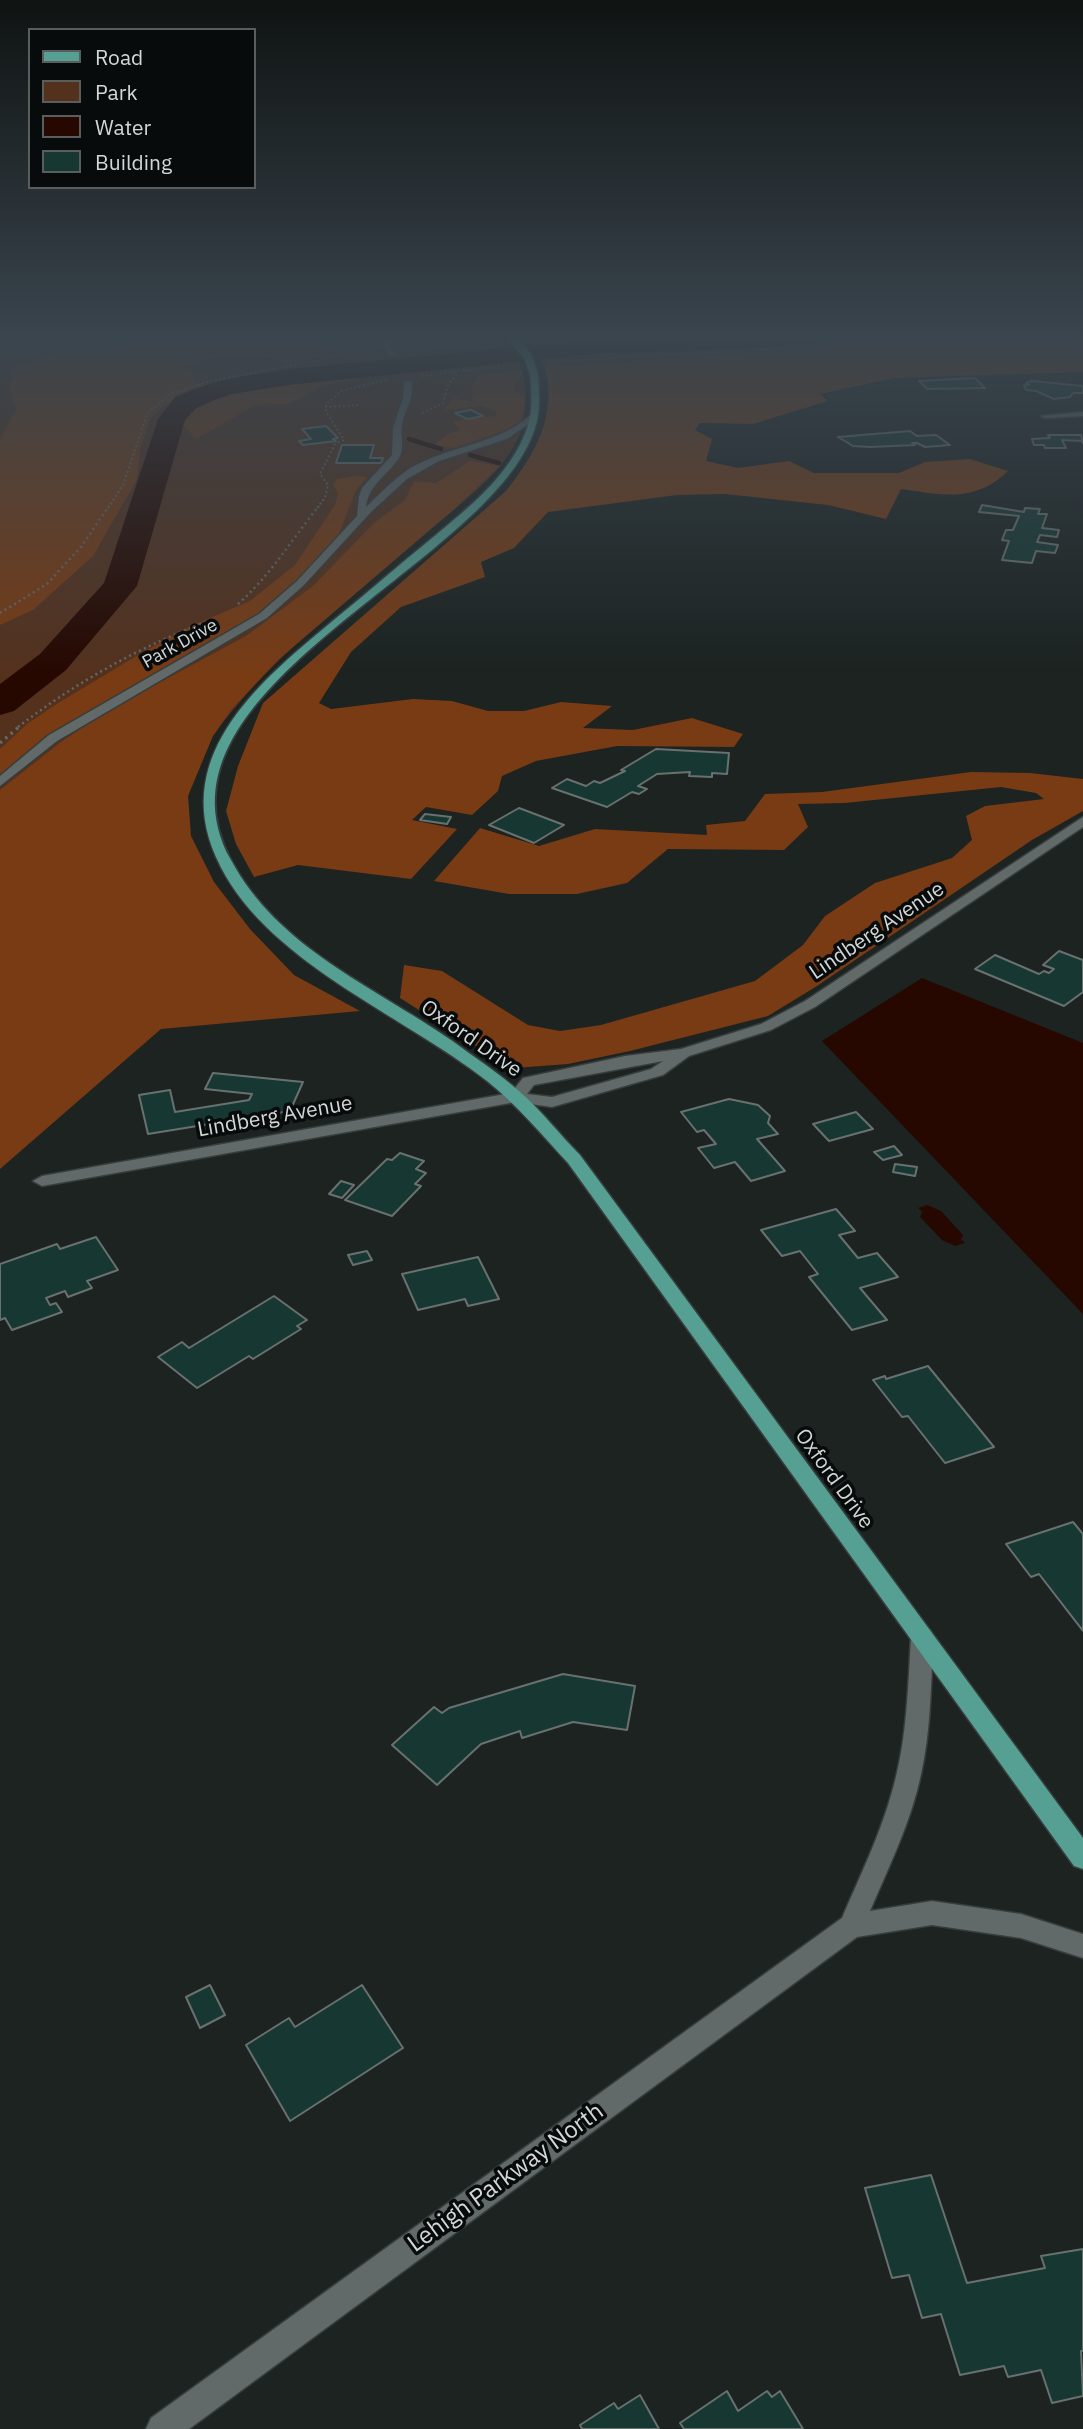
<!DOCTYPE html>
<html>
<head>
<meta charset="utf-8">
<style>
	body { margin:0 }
	#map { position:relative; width:1083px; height:2429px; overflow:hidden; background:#1c2321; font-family:"IBM Plex Sans",sans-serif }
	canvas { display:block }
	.legend { position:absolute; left:28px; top:28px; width:228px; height:161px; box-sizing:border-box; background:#080b0b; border:2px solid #595d5c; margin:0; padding:9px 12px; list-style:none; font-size:21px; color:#d3d7d6 }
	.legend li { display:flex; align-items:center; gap:14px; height:35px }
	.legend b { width:35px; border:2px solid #595d5c }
</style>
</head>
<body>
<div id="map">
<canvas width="1083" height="2429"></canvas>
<ul class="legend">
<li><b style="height:9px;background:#559f93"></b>Road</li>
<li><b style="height:19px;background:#54311d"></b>Park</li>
<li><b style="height:19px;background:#260800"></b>Water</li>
<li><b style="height:19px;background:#173732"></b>Building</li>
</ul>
</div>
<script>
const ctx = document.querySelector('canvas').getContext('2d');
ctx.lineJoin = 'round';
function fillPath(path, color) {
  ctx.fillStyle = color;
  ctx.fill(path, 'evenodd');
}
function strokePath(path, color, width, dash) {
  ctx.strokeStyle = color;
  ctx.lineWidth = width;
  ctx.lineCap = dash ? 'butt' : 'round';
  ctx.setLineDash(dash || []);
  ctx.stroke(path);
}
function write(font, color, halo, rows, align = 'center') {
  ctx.font = font + ' "IBM Plex Sans",sans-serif';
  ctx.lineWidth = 7;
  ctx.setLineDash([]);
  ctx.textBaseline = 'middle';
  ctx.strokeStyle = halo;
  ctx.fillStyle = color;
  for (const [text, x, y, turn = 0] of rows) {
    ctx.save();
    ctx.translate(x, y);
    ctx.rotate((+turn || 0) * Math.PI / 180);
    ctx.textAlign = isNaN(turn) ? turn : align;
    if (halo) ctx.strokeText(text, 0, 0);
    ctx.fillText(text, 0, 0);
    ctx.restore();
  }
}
fillPath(new Path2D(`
	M0 335H499C506 343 514 351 518 361 528 382 528 418 518 439 500 476 452 511 421 537 348 600 269 658 213 736L0 1151Z
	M520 335H1083L821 378 537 446C554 405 556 366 520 335Z`), '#54311d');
fillPath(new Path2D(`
	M173 335H319L329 343 328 347 337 353 287 364C253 347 216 357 181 366L192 373 195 382 211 387 164 405 151 418 141 446 137 479 93 556 33 610 0 625V440L16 410 9 384 17 368 54 352 113 348Z
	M939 335H1083V372L895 378 820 394 828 401 753 424 700 423 695 430 712 439 706 461 738 468 789 461 814 473H899L925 462 970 459 1008 471C975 503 942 495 901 489L886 519 828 505 725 494 677 495 548 512 514 548 481 562 485 577 401 607 351 652 319 703 331 709 413 699 452 701 488 711H524L561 702 612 706 583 728 633 730 692 718 743 734 734 747 617 746 536 761 502 776 498 791 472 815 426 807 412 820 457 829 411 879 298 865 254 877 236 844 226 811 238 766 263 703 506 491C535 454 557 417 545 368L802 349Z
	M522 371 523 374 515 382V390L525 398 521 425 453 448 434 445 448 434 460 430 453 421 496 416 497 411 481 406 444 410 454 398 473 402 472 386 479 375Z
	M371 376 322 386 289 404 255 405 196 439 182 424C189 416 196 407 205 402 241 381 328 378 371 376Z
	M470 461 500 466 452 511 278 660 231 710 213 736 188 796 191 836 214 882 250 929 294 975 360 1011 161 1029 0 1169V790L61 742 112 708 246 636 313 586 374 523 405 500 414 481 436 483Z
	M357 476 367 477 355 492 338 536 327 553 265 613 141 683 0 777V749L27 724 58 703 143 652 191 626 250 601 295 565 335 505 338 493 333 485 337 479Z
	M971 772 1030 773 1083 779V811L1032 840 817 986 768 1016 630 1051 568 1064 515 1068 493 1057 400 998 404 965 442 971 528 1025 560 1031 601 1025 755 981 803 945 825 916 875 883 952 858 972 840 966 816 985 806 1044 799 1036 793 1001 787 845 803 798 804 808 827 784 850 668 849 627 883 577 894H509L434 881 480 828 539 846 595 829 707 835 706 825 745 821 765 794 822 792Z`), '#783b14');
fillPath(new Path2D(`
	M922 978 1083 1043V1314L822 1041Z
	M927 1205 941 1211 963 1235 961 1239 965 1243 955 1246 942 1240 920 1217 922 1212 918 1208Z`), '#260800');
strokePath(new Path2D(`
	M409 439 441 449
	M470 455 499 463`), '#260800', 4.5);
fillPath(new Path2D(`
	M710 335H839L836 340 827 342 759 348 605 353 289 385 232 394 212 401 195 409 185 420 137 586 66 670 14 711 0 715V684L40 654 104 583 158 419 175 397 194 389 227 379 289 369 605 339Z`), '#260800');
const building = new Path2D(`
	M332 335H331H373L332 340 326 336Z
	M975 378 985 388 927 389 919 381Z
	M1032 381 1083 386V393H1073L1070 397 1054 399 1036 391 1026 390 1024 385H1029L1026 383Z
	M471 410 483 416 467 419 455 413Z
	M326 426 338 438 333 439 336 441 303 445 299 441 311 439 302 429Z
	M910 431 917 436 936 435 950 445 925 447 917 443H912L915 445 870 447 853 446 838 437Z
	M1048 435H1081L1083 443 1082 441 1062 440 1066 448H1045L1044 445H1034L1032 439 1050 438Z
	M342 445H374L370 458H383L381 463H336Z
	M982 505 1024 512 1025 508 1040 509 1038 514H1047L1042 528 1059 530 1057 537 1040 535 1037 542 1058 545 1055 553 1036 551 1032 563 1002 560 1009 541 1002 540 1006 530H1013L1019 516 979 512Z
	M656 749 729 753 727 774 712 773V777L689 776 690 772 657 774 638 786 647 789 639 794 632 792 607 807 552 788 567 779 586 786 594 781 600 783 625 771 621 770Z
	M519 808 564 825 534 843 489 825Z
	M425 814 451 817 447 824 420 820Z
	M1059 951 1083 960V992L1064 1006 975 969 995 955 1039 974 1044 971 1049 973 1054 969 1043 965Z
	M213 1073 303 1082 290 1111 148 1134 139 1095 170 1090 175 1112 249 1100 252 1094 205 1089Z
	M729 1099 758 1105 770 1116 768 1123 778 1134 757 1139 785 1171 751 1181 735 1162 714 1168 698 1148 716 1144 704 1130 697 1132 681 1112Z
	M856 1112 873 1129 829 1141 813 1124Z
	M894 1146 902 1155 883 1160 874 1152Z
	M400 1153 424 1161 416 1169 426 1173 415 1184 421 1186 392 1216 345 1200 387 1159 392 1160Z
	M895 1164 917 1167 915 1176 893 1172Z
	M341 1181 354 1185 342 1198 329 1194Z
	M836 1209 855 1231 839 1235 858 1258 877 1253 898 1277 860 1288 887 1320 852 1330 809 1277 818 1274 800 1251 782 1256 761 1230Z
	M96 1237 118 1270 87 1281 92 1288 68 1297 65 1291 46 1298 50 1305 56 1303 62 1312 12 1330 5 1318 0 1320V1264L57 1244 60 1249Z
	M367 1251 372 1260 353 1265 348 1255Z
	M478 1257 499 1299 468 1306 465 1299 418 1310 402 1274Z
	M274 1296 307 1320 297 1326 301 1329 253 1359 249 1356 197 1388 158 1357 182 1342 189 1348Z
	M928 1366 994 1447 945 1463 908 1416 902 1417 873 1380 885 1376 886 1379Z
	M1073 1522 1083 1534V1631L1039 1574 1031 1577 1006 1544Z
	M563 1674 635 1686 627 1730 573 1722 522 1738 520 1731 481 1744 437 1785 392 1745 434 1707 442 1713 449 1708Z
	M210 1985 225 2015 200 2028 186 1997Z
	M362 1985 403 2048 290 2121 246 2045 289 2018 295 2027Z
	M931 2175 967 2283 1045 2268 1041 2256 1083 2249V2351H1081L1083 2396 1052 2403 1041 2370 1008 2377 1004 2366 960 2375 941 2314 922 2318 909 2275 892 2278 865 2188Z
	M727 2391 738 2411 767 2391 772 2397 780 2391 803 2429H684L680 2423Z
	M640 2395 659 2429H582L580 2425 614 2403 618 2409Z`);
fillPath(building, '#173732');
strokePath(building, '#68716f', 2);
const minor = new Path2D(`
	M385 335H393L390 345 395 355H389L382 345Z
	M408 381 412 383C414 399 404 411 402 425 400 437 405 447 399 458 387 476 369 484 366 507 382 492 397 475 416 465 455 445 497 444 531 415L538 417 507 439 439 461 407 479 371 512 304 585 267 618 57 741 0 786V776L49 735 259 614 297 581 357 516 359 496 362 488 392 455 393 428 403 398 404 383Z
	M1083 412V416L1045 418 1041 416Z
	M1083 817V827L815 1007 771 1030 689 1056 663 1075 552 1107 516 1102 42 1186 33 1181 42 1176 511 1093 523 1078 625 1056 681 1049 761 1024 805 1001ZM663 1061 651 1069 552 1097 527 1094 534 1085Z
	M922 1627 930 1630 933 1636C931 1688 931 1740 917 1791 906 1832 887 1871 870 1911L932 1901 1021 1914 1083 1934V1958L1021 1938 932 1925 857 1937 189 2429H146L151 2418 842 1918C860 1876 880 1835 892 1792 907 1741 908 1688 911 1636L914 1630Z`);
const major = new Path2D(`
	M534 372 538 374C539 392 541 410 535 428 491 567 137 687 231 860 278 948 373 986 451 1040 474 1057 499 1073 520 1092 542 1111 560 1135 580 1155L1083 1838V1869L1074 1866 568 1163C542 1135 517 1105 487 1081 402 1014 261 960 216 857 170 753 263 679 335 619 367 593 399 565 431 539 468 508 511 475 527 428 533 411 532 392 530 374Z`);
strokePath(minor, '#373d3c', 3);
strokePath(major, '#373d3c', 3);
strokePath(new Path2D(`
	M408 343 493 347
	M544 343 587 335
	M551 362 772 349 918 335
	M422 376 507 365
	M325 407 360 405
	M422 413 443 403 449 383 458 373
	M108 508 123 485 147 414 169 394 210 381 322 360 367 343
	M317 508 325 498 328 485 320 474 335 444 344 440 326 412V404L342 391 389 379`), '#636967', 2, [2, 2.5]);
strokePath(new Path2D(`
	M238 604C270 576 292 539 319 506
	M0 613 47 584 81 547 109 506
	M18 727C75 683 139 647 206 622`), '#636967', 2.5, [2, 3.5]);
strokePath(new Path2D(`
	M0 743 20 726`), '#636967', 3.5, [2.5, 4.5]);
fillPath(minor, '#616a68');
fillPath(major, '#559f93');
const majorBridge = new Path2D(`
	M511 337 528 357 534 374`);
strokePath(majorBridge, '#373d3c', 10, []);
strokePath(majorBridge, '#559f93', 8);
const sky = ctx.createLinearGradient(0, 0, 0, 675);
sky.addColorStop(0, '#0f1312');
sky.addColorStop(0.5, '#3a454e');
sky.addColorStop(1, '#3a454e00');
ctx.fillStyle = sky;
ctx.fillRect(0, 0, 1083, 675);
write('18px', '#d3d7d6', '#080b0b', [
	["Park Drive",180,644,-29]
]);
write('21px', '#d3d7d6', '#080b0b', [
	["Lindberg Avenue",877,931,-34],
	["Oxford Drive",471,1039,35],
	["Lindberg Avenue",275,1117,-10],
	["Oxford Drive",834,1479,54]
]);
write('24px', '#d3d7d6', '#080b0b', [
	["Lehigh Parkway North",506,2178,-36]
]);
</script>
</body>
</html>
